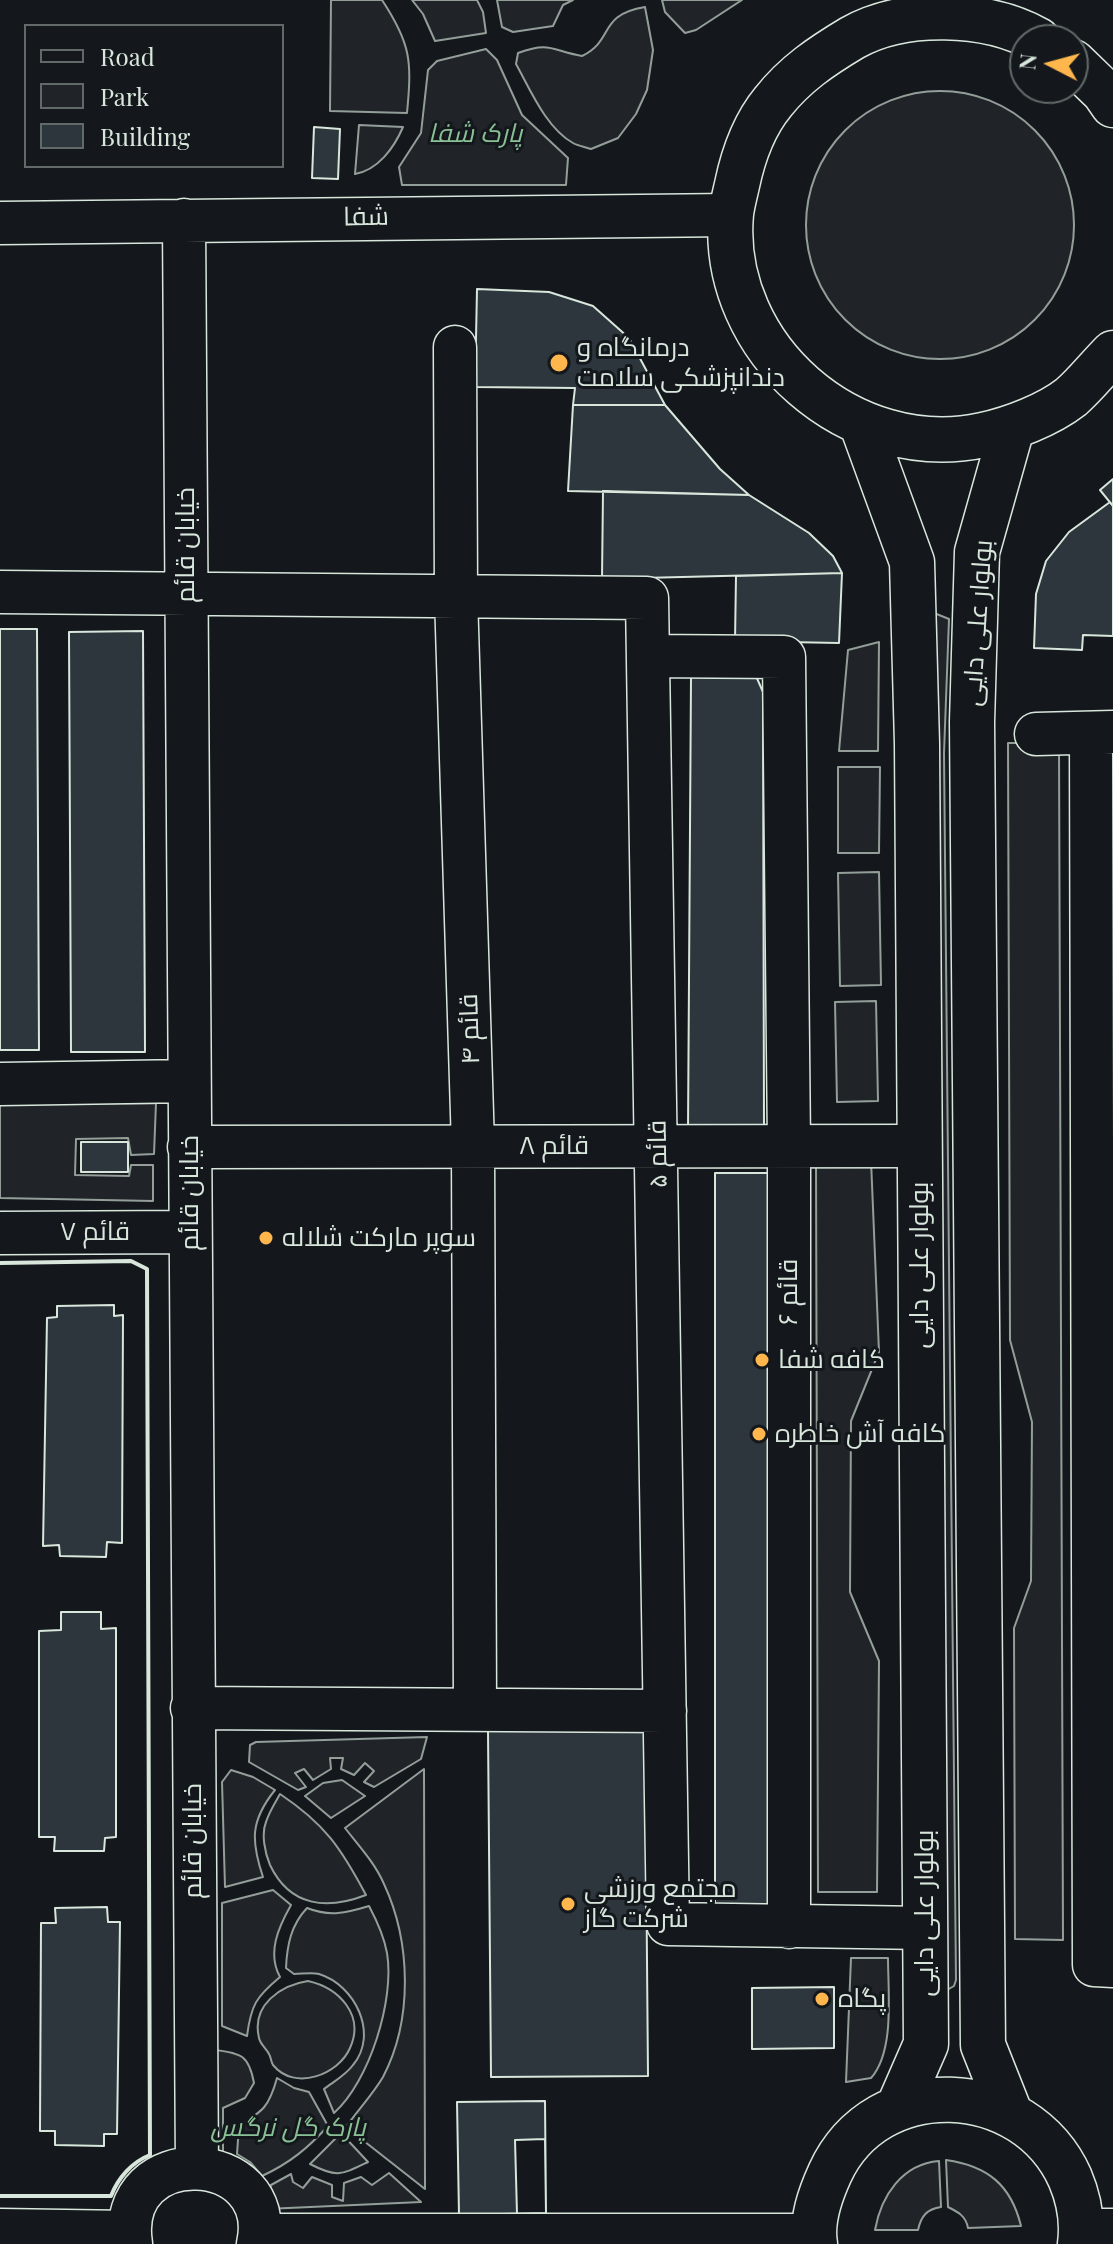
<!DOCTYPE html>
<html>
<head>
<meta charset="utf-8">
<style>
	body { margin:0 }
	#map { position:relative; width:1113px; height:2244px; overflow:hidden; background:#14181c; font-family:"Playfair Display",serif }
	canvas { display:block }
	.legend { position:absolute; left:24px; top:24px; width:260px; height:144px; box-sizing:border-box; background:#14181c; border:2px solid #626a69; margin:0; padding:10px 14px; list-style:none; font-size:24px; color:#d8e6dc }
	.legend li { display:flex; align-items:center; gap:16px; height:40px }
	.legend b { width:40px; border:2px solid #626a69 }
	.north { position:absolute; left:1009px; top:24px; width:80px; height:80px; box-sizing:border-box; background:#14181c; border:2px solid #626a69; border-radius:50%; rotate:276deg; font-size:22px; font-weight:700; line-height:32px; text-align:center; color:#d8e6dc }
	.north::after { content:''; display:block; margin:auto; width:28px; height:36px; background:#ffb74d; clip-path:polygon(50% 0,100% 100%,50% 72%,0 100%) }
</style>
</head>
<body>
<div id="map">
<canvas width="1113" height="2244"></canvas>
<ul class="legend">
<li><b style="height:10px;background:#14181c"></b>Road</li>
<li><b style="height:22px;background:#202428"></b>Park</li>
<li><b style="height:22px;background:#2c363c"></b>Building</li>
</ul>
<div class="north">N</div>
</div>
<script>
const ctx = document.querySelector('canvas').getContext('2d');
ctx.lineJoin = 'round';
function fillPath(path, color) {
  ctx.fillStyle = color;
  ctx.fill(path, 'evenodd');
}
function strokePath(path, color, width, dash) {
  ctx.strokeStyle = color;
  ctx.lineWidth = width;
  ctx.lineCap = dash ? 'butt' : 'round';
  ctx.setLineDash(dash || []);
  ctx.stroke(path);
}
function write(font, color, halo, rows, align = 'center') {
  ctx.font = font + ' "Playfair Display",Cairo,serif';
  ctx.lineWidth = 6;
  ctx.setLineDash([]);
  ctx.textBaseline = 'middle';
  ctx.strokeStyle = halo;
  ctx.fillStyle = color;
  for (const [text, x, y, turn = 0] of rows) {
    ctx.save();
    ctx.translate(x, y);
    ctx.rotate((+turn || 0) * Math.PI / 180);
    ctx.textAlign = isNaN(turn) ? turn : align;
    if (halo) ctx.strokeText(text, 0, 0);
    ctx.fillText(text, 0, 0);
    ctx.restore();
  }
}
const green = new Path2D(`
	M331 0H382C411 44 412 61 407 113L330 111Z
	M412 0H477L483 12 486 33 435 41 423 14Z
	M497 0H573L563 5 553 26 513 32 502 27Z
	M662 0H742L696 30 685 33 665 12Z
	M645 7 653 50 647 90 636 114 618 138 591 149C586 147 578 146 573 143 546 128 530 89 516 64L518 53C551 41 552 51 582 56 615 40 597 15 645 7Z
	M486 49 497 60 522 115 568 158 566 185H402L399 167 421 133 428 70 437 61Z
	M806 225a134 134 0 1 1 268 0a134 134 0 1 1-268 0Z
	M359 125 403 127C394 148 378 170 355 174Z
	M934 613 949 619 944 753 956 1980 954 1986 947 1990Z
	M879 642 878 751H839L848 650Z
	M1008 743H1059L1063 1940 1015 1939 1014 1628 1031 1581 1032 1422 1010 1340Z
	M838 767H880L879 853H838Z
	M879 872 881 985 840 986 838 873Z
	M876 1001 878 1101 837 1102 835 1002Z
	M156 1103 154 1154 131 1155 128 1138 76 1139 75 1175 129 1176 131 1165H153V1201L0 1198V1104Z
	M816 1160H871L879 1352 851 1421 850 1592 879 1661 877 1892H818Z
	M427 1737 421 1759 374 1787 364 1782 374 1771 365 1763 354 1775 341 1769 343 1758H330L331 1769 313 1780 304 1769 295 1773 306 1787 298 1790 249 1762 250 1745 256 1742Z
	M424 1769 425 2189 346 2127C358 2110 373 2094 383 2077 413 2020 411 1942 384 1884 375 1863 359 1846 345 1828Z
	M231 1770 253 1777 275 1790C250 1821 251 1841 263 1877L225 1887 222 1782Z
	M342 1780 365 1796 331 1818 305 1796 323 1783Z
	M280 1794C325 1824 341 1848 366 1895 327 1910 290 1907 270 1865 265 1853 261 1834 266 1822 269 1812 275 1803 280 1794Z
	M273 1890 291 1905C278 1928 267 1953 280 1977 256 1997 251 2005 247 2036L222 2026V1903Z
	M369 1906C377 1921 384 1936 387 1953 395 2000 369 2082 334 2113L324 2089C333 2082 346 2075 353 2065 379 2034 355 1985 319 1974 312 1972 302 1974 294 1974L286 1968C287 1945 291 1925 307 1908 330 1917 346 1913 369 1906Z
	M851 1958H888C888 1992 895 2051 871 2078L846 2082Z
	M308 1981C339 1988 365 2015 350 2048 339 2074 295 2092 273 2065 271 2062 271 2057 269 2054 266 2048 260 2044 259 2038 251 2005 281 1985 308 1981Z
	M215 2050C242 2053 249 2056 254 2083L245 2098 223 2108V2158L217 2157Z
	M277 2078 294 2088 309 2092 328 2126C308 2148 290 2163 262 2176L250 2162 237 2154 239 2126C263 2111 269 2107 277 2078Z
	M341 2133 368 2162C341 2175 337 2178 310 2164Z
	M946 2160C988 2166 1011 2185 1021 2226L968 2228C966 2216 958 2212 948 2207Z
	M939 2161 941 2207C927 2209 921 2216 918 2230H875C881 2196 902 2164 939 2161Z
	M389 2173 421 2202 266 2209 271 2185 291 2174 293 2182 303 2188 312 2177 332 2185V2197L343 2201 344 2183 361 2177 372 2185Z`);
fillPath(green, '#202428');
strokePath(green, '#939e99', 2);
const building = new Path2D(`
	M314 127 340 129 338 179 312 178Z
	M477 289 549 292 593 306 629 338 665 405H573L575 388 475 387Z
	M573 405H665L720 469 749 495 568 491Z
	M1113 479V506L1100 490Z
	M603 491 749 495 809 533 833 556 842 573 602 579Z
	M1110 502 1113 506V636L1083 635 1082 650 1034 648 1036 594 1046 561 1069 532Z
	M842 573 839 643 735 641 736 576Z
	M0 629H37L39 1050H0Z
	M143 631 145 1052H71L69 632Z
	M756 676 763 692 764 1130 688 1129 691 677Z
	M81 1142H128V1172H81Z
	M715 1173H768V1910H715Z
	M114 1305V1316L123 1315 122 1543 107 1542 106 1557 60 1556 59 1545 43 1546 47 1318 57 1317V1306Z
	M61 1612H101V1629L116 1628V1837L105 1838 104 1851H54L55 1837H39V1631L61 1630Z
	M645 1730 648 2076 491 2077 488 1731Z
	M107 1907 108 1922H120L117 2134H104V2146L55 2145V2131H40L41 1923H56L55 1908Z
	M834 1987V2048L752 2049V1988Z
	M545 2101 546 2213 459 2215 457 2102Z
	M545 2139 546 2213 517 2214 515 2140Z`);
fillPath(building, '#2c363c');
strokePath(building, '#d8e6dc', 2);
const minor = new Path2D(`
	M184 220 197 2166
	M0 223 731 215
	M455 347 456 596 473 1146 475 1710
	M0 592 647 598 668 1924 925 1928
	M648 656 784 657 789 1146V1927
	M1091 733 1094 1965 1113 1966
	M1036 734 1113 732
	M0 1084 189 1081
	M189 1147 919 1146
	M0 1233 190 1232
	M192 1708 665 1711
	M0 2230 129 2232
	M1082 2230H1113
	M260 2235H814
	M131 2244C115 2139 279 2148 258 2244`);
const major = new Path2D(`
	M1038 40C987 11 903 9 852 38 822 56 795 74 773 102 754 125 743 156 737 185 735 194 732 205 731 214 719 349 853 464 983 435 1011 429 1048 415 1071 397 1086 384 1099 367 1113 353
	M1073 62 1104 92 1113 105
	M862 425 912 562 917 744 926 2044 898 2108
	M1010 2113 983 2045 972 722 977 552 1012 428
	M815 2244C811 2220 820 2195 830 2173 877 2071 1025 2078 1070 2178 1079 2199 1083 2221 1080 2244`);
strokePath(minor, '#d8e6dc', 45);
strokePath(major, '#d8e6dc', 47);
strokePath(minor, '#14181c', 42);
strokePath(major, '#14181c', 44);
strokePath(new Path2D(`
	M0 1263 131 1261 147 1269 150 2155C132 2162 118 2178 111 2196H0`), '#d8e6dc', 4);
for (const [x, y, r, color] of [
	[559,363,10,"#ffb74d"],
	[266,1238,8,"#ffb74d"],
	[762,1360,8,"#ffb74d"],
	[759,1434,8,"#ffb74d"],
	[568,1904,8,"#ffb74d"],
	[822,1999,8,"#ffb74d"]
]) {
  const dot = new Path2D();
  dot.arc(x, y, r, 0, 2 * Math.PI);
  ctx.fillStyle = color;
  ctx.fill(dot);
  strokePath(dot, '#14181c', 3);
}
write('italic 26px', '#8ac095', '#14181c', [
	["پارک شفا",475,134],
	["پارک گل نرگس",288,2128]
]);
write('26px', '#d8e6dc', '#14181c', [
	["شفا",366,217,-1],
	["خیابان قائم",186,545,-90],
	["بولوار علی دایی",978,623,-86],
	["قائم ۴",470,1029,-92],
	["قائم ۸",554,1146],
	["قائم ۵",658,1154,-91],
	["خیابان قائم",190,1193,-90],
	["قائم ۷",95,1232],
	["بولوار علی دایی",920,1265,-90],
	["قائم ۶",789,1292,-90],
	["خیابان قائم",193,1841,-90],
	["بولوار علی دایی",925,1913,-90]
]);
write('26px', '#d8e6dc', '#14181c', [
	["درمانگاه و",577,348],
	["دندانپزشکی سلامت",577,378],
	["سوپر مارکت شلاله",282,1238],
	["کافه شفا",778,1360],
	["کافه آش خاطره",775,1434],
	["مجتمع ورزشی",584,1889],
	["شرکت گاز",584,1919],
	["پگاه",838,1999]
], 'left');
</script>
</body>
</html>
